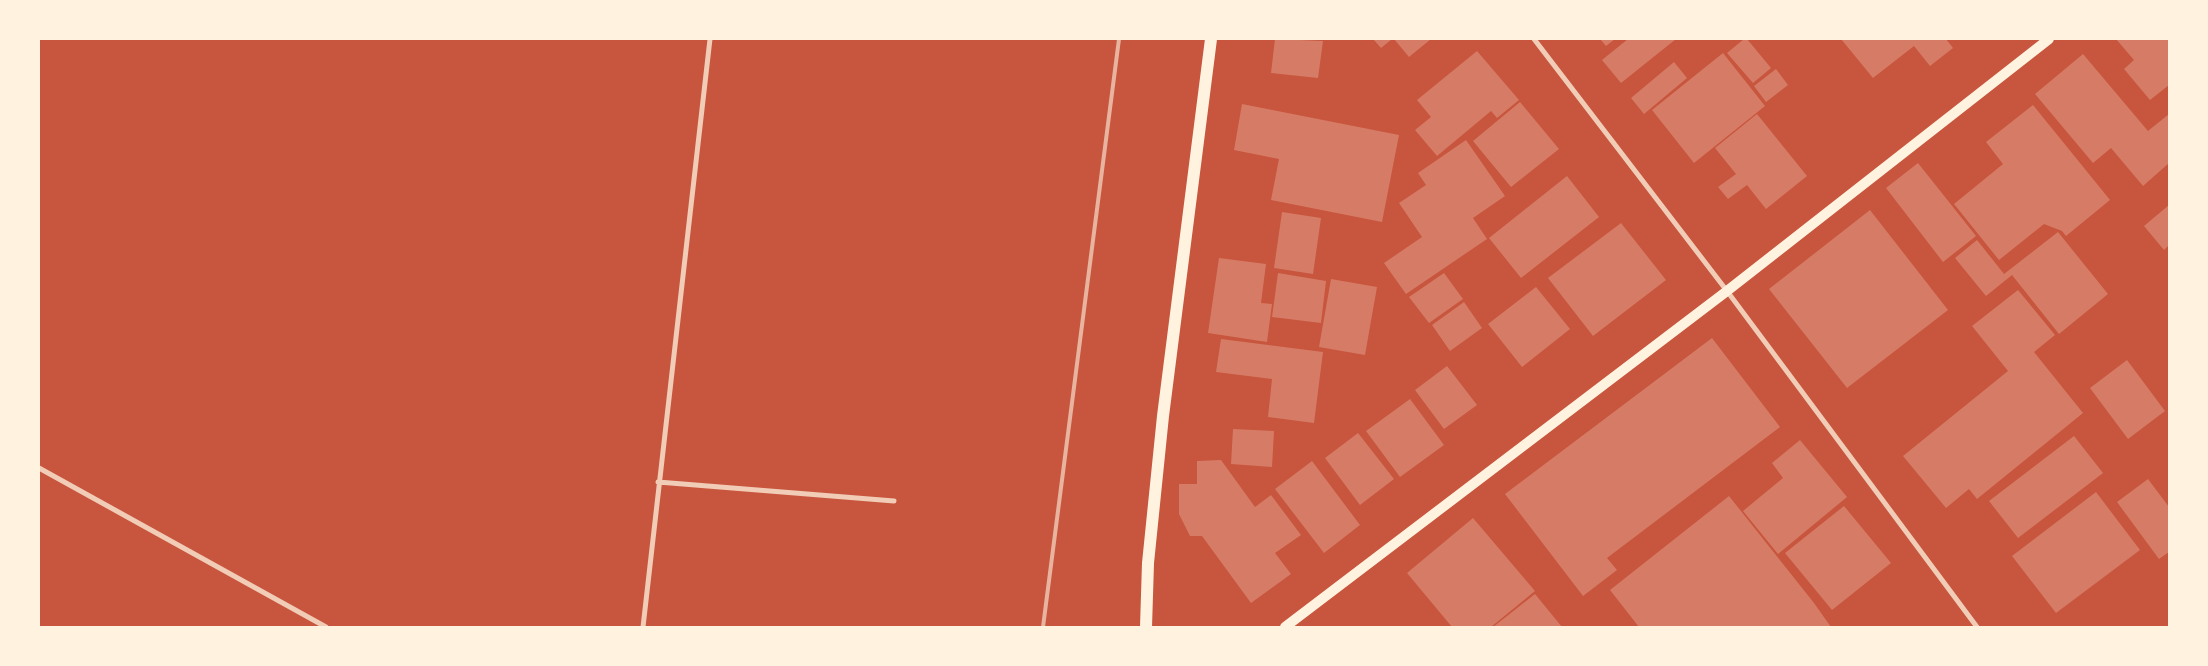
<!DOCTYPE html>
<html>
<head>
<meta charset="utf-8">
<style>
	body { margin:0 }
	#map { position:relative; width:2208px; height:666px; overflow:hidden; background:#c8553d; font-family:Inter,sans-serif }
	canvas { display:block }
	.frame { position:absolute; inset:0; border:40px solid #fff3e0; pointer-events:none }
</style>
</head>
<body>
<div id="map">
<canvas width="2208" height="666"></canvas>
<div class="frame"></div>
</div>
<script>
const ctx = document.querySelector('canvas').getContext('2d');
ctx.lineJoin = 'round';
function fillPath(path, color) {
  ctx.fillStyle = color;
  ctx.fill(path, 'evenodd');
}
function strokePath(path, color, width, dash) {
  ctx.strokeStyle = color;
  ctx.lineWidth = width;
  ctx.lineCap = dash ? 'butt' : 'round';
  ctx.setLineDash(dash || []);
  ctx.stroke(path);
}
fillPath(new Path2D(`
	M1275 39 1323 41 1318 78 1271 73Z
	M1373 39H1392L1381 48Z
	M1394 39H1431L1409 57Z
	M1600 39H1615L1606 46Z
	M1628 39H1676L1621 83 1602 60Z
	M1744 39H1747L1771 68 1753 83 1727 53Z
	M1841 39H1946L1953 48 1930 66 1914 46 1873 78Z
	M2116 39H2169V85L2150 100 2124 69 2134 60Z
	M1477 51 1519 100 1497 118 1491 111 1437 156 1415 130 1431 117 1417 100Z
	M1723 53 1765 106 1694 163 1652 110Z
	M2083 54 2148 131 2169 114V163L2143 186 2111 148 2093 163 2035 94Z
	M1674 62 1687 78 1644 114 1631 98Z
	M1776 69 1788 85 1766 102 1754 86Z
	M1520 102 1559 149 1511 187 1473 141Z
	M1242 104 1399 135 1382 222 1271 200 1279 159 1234 150Z
	M2033 105 2110 200 2066 236 2062 231 2044 224 1999 260 1954 204 2003 164 1986 142Z
	M1757 114 1807 176 1766 209 1747 185 1728 199 1718 187 1736 174 1715 148Z
	M1466 140 1505 196 1473 218 1487 239 1406 294 1384 263 1422 237 1399 203 1426 185 1418 173Z
	M1918 163 1976 236 1943 262 1886 188Z
	M1567 176 1599 217 1521 278 1489 238Z
	M2169 205V245L2164 250 2144 226Z
	M1870 210 1948 310 1847 388 1769 289Z
	M1282 212 1321 218 1313 274 1274 268Z
	M1621 223 1666 280 1593 336 1548 278Z
	M2058 232 2108 294 2059 334 2012 275 1986 296 1955 258 1977 240 2004 274Z
	M1219 258 1266 264 1261 303 1272 304 1267 342 1208 333Z
	M1278 273 1326 281 1321 323 1272 317Z
	M1444 273 1463 299 1429 323 1409 297Z
	M1331 279 1377 287 1365 355 1319 347Z
	M1536 287 1570 329 1522 367 1488 324Z
	M2018 290 2055 335 2034 352 2083 413 1977 499 1969 489 1946 508 1903 456 2008 371 1972 326Z
	M1464 302 1482 328 1450 351 1432 325Z
	M1712 338 1780 427 1607 558 1617 570 1583 596 1505 494Z
	M1221 339 1323 352 1314 423 1268 417 1272 379 1216 372Z
	M2127 360 2165 411 2128 439 2090 388Z
	M1447 366 1477 405 1444 429 1415 390Z
	M1410 399 1444 445 1400 477 1366 431Z
	M1233 429 1274 431 1272 467 1231 464Z
	M1358 433 1394 479 1360 505 1325 458Z
	M2074 436 2103 473 2018 538 1989 501Z
	M1800 440 1847 497 1778 554 1743 511 1783 478 1772 463Z
	M1221 460 1255 507 1271 495 1301 535 1275 553 1291 574 1251 603 1202 536H1190L1179 514V484H1197V461Z
	M1312 461 1360 525 1324 553 1275 489Z
	M2148 479 2169 507V552L2159 559 2117 502Z
	M2096 492 2140 550 2056 613 2012 556Z
	M1729 496 1814 603 1831 627H1639L1610 590Z
	M1844 506 1891 563 1832 610 1785 553Z
	M1473 518 1535 591 1491 627H1452L1407 573Z
	M1535 594 1562 627H1493Z`), '#d67c66');
strokePath(new Path2D(`
	M1534 39 1727 291 1977 627
	M39 468 326 627
	M658 482 894 501
	M643 627 710 39`), '#f1ccb7', 5);
strokePath(new Path2D(`
	M1285 627 1727 291 2049 39`), '#fff3e0', 10);
strokePath(new Path2D(`
	M1146 627 1148 563 1163 416 1211 39`), '#fff3e0', 12);
strokePath(new Path2D(`
	M1043 627 1119 39`), '#e9b49f', 4);
</script>
</body>
</html>
